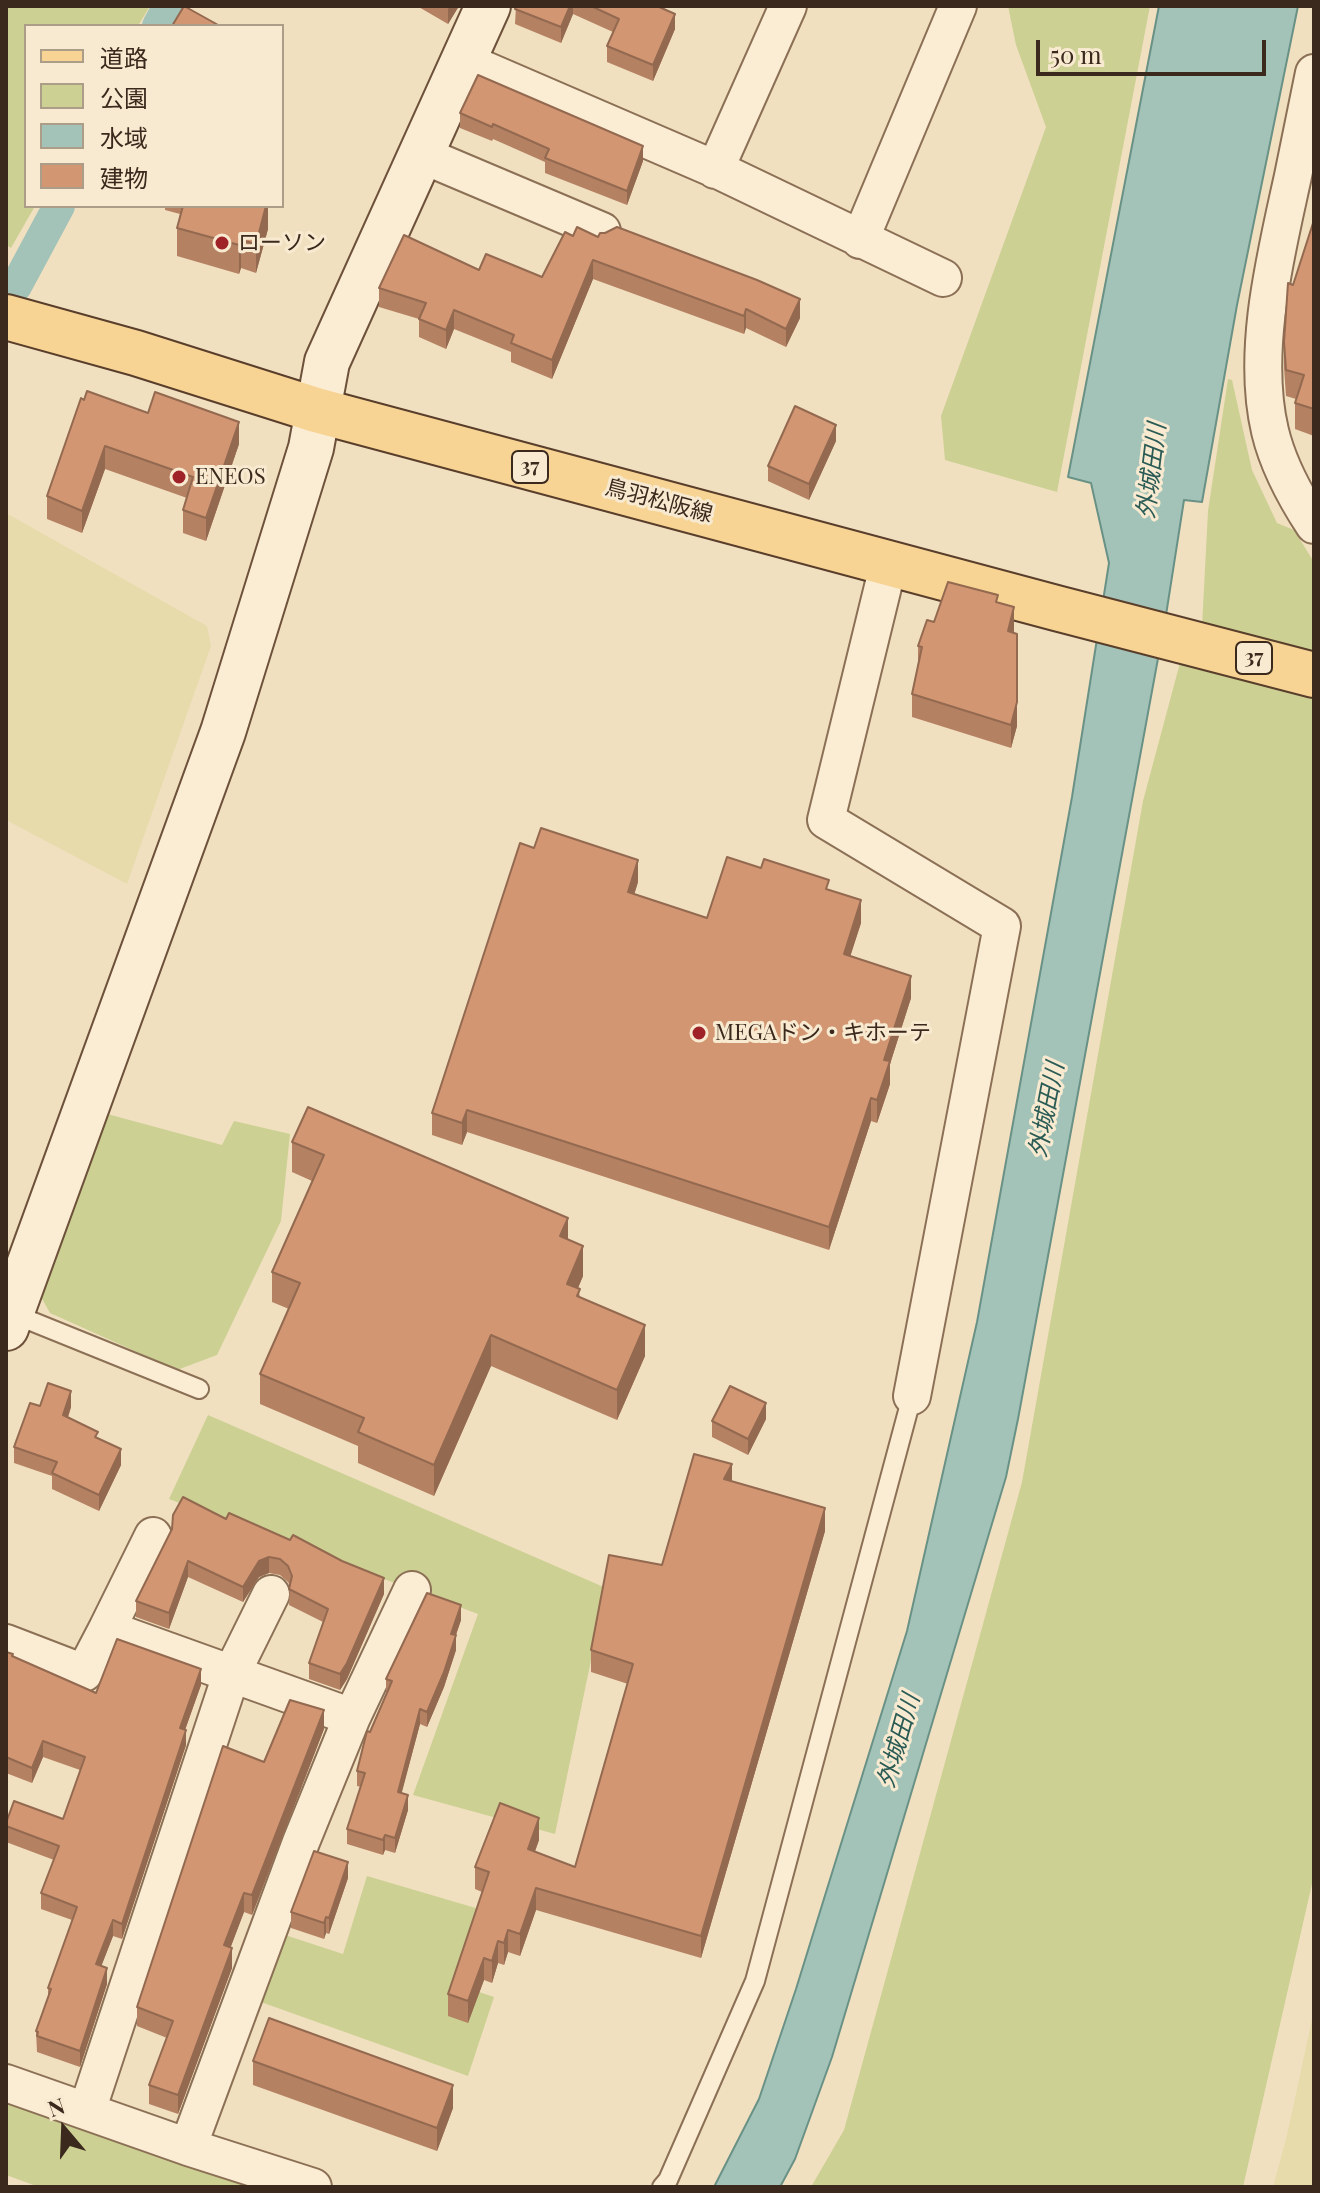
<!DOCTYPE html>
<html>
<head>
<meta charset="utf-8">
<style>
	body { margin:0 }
	#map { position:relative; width:1320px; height:2193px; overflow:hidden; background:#f1e0c0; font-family:"Playfair Display","Noto Sans JP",serif }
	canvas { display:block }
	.frame { position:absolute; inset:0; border:8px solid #3a291c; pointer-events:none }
	.legend { position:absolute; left:24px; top:24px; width:260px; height:184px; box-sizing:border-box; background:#f8ead0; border:2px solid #ac9d88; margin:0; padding:10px 14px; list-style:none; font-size:24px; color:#3a291c }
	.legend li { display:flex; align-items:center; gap:16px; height:40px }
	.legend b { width:40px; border:2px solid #ac9d88 }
	.north { position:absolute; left:24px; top:2089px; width:80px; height:80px; -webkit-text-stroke:6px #f8ead0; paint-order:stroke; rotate:341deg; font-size:22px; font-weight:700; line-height:32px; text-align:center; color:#3a291c }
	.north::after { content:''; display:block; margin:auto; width:28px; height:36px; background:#3a291c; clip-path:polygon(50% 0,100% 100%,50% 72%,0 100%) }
	.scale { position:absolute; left:1036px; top:40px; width:230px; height:36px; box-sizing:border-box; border:4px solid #3a291c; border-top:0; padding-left:10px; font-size:24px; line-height:28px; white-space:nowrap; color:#3a291c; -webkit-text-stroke:6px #f8ead0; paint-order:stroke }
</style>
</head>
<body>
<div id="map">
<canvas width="1320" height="2193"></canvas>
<div class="frame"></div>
<ul class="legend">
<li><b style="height:10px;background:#f7d494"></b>道路</li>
<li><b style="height:22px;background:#ccd093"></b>公園</li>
<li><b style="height:22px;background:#a3c3b8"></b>水域</li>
<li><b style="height:22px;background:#d29673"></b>建物</li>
</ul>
<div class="north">N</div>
<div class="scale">50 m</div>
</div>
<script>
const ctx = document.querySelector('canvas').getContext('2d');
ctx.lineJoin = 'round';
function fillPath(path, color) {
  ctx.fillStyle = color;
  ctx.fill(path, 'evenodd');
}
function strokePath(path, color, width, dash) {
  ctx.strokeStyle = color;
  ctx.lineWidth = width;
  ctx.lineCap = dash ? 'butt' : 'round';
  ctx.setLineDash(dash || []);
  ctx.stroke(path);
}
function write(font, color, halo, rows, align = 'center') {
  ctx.font = font + ' "Playfair Display","Noto Sans JP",serif';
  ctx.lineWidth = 6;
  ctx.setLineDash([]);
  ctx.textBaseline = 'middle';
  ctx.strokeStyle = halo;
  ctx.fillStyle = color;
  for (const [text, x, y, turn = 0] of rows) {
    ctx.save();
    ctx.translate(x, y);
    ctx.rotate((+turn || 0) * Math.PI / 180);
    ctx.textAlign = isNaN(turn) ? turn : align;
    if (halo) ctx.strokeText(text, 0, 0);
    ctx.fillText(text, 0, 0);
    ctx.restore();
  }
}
fillPath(new Path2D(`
	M6 513 207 626 211 646 127 884 6 820Z
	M1314 2010V2187H1273L1287 2135Z`), '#e7dbac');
fillPath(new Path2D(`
	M6 6H150L138 26H26V206H35L11 248 6 245Z
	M1008 6H1150L1057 492 945 460 941 416 1046 127 1016 45Z
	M1228 379 1232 380 1252 470 1277 523 1294 530 1314 562V655L1202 626 1208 511Z
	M1181 659 1314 696V1875L1243 2187H811L844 2130 1022 1482 1143 801Z
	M100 1112 222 1145 234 1121 290 1134 281 1221 217 1355 177 1370 50 1313 35 1286Z
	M208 1415 606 1588 555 1834 413 1795 478 1614 169 1499Z
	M367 1876 479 1909 455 1984 494 1997 468 2076 258 2001 282 1934 343 1954Z
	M6 2097 258 2187H39L6 2175Z`), '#ccd093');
const water = new Path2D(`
	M1159 6H1298L1237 305 1202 502 1184 500 1166 615 1018 1419 1006 1477 832 2057 795 2159 780 2187H714L759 2099 796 1989 907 1631 977 1322 1072 797 1109 563 1091 483 1068 477Z`);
fillPath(water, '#a3c3b8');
strokePath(water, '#699186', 2);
strokePath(new Path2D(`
	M158 26 169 6
	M16 286 59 206`), '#a3c3b8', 32);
const lane = new Path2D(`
	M11 1313 199 1389
	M662 2187 668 2180 755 1981 912 1396`);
const street = new Path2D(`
	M462 60 724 173 943 278
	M1314 73C1307 107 1300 142 1293 176 1276 254 1251 351 1270 431 1278 465 1295 496 1314 525
	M420 154 602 231
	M715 170 788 6
	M860 240 958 6
	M889 562 826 820 1002 926 912 1396
	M107 1629 153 1536
	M6 1643 84 1673 107 1629 352 1717 301 1842 188 2147
	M352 1717 412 1590
	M6 2083 188 2147 313 2187
	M87 2111 231 1675 271 1594`);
const secondary = new Path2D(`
	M6 1328 223 732 311 448 327 362 488 6`);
const primary = new Path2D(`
	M6 317 136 353 316 410 1056 608 1314 675`);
strokePath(lane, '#8b7056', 22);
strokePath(street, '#8b7056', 40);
strokePath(secondary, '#6d513a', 48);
strokePath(primary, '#593e2b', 48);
strokePath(lane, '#fbedd4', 18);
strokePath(street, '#fbedd4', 36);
strokePath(secondary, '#fbedd4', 44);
strokePath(primary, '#f7d494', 44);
fillPath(new Path2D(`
	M417 6H459L448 24Z
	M516 6H657L675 29 653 81 607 62V46L613 32 573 14 561 43 515 24Z
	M460 113 643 161 627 205 545 173V162L493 139 492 141 460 128Z
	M165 206H268V229L256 273 241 268 239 274 177 256V228L180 214 165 210Z
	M1314 220V436L1295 429V403L1296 399 1286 396 1284 368V342Z
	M573 236 598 237 800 318 786 347 746 328 744 334 593 279 552 379 511 362V352L454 329 446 349 419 337V319L379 307V288L479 270 542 277Z
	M81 398 239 444 206 541 183 533V510L187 498 105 469 82 533 47 519V496Z
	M836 441 809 500 768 481V466Z
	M998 603 1014 630 1017 726 1011 748 912 717V694L918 663V646L934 622Z
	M638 882 634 894 707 918 829 890 861 923 850 956 911 998 890 1064V1084L877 1123 871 1121 829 1250 467 1132 462 1145 432 1135V1113Z
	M292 1142 568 1239 583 1276 578 1288 580 1297 645 1356 617 1420 491 1366 434 1496 358 1463V1446L260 1404V1374L289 1309 272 1302V1272L312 1181 292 1172Z
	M40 1406 71 1407 68 1418 98 1438 121 1465 99 1511 52 1489V1476L14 1463V1447Z
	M766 1419 748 1455 712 1437V1421Z
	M732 1482 825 1531 701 1958 536 1910 520 1956 508 1952 504 1965 498 1963 492 1983 484 1980 468 2023 448 2016V1994L482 1892 475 1889V1867L539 1840 535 1851 575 1867 628 1684 591 1672V1650Z
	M226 1519 384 1594 347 1679 340 1690 309 1679V1663L323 1622 289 1605 290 1586 288 1582 280 1575 269 1573 259 1577 243 1602 188 1577 169 1629 136 1617V1601Z
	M461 1620 456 1635V1650L444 1687 427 1727 420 1724 401 1794 408 1810 395 1853 385 1850 383 1855 347 1844V1829L361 1787 357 1786V1771L370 1732 386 1694V1679Z
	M6 1652 13 1657 96 1693 201 1685 185 1730 186 1745 122 1939 113 1936 101 1966 107 1984 80 2067 37 2052 36 2031 48 1998V1988L72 1920 41 1909V1893L54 1860 6 1842V1823L63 1819 80 1770 43 1757 32 1783 6 1773Z
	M324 1729 252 1915 244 1912 230 1948 232 1968 178 2114 149 2104V2085L167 2038 137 2026V2007L264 1762Z
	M348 1878 329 1934 326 1933 324 1939 291 1928V1912Z
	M253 2061 453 2108 437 2151 253 2085Z`), '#b58163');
fillPath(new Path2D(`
	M450 6H459L448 24V9Z
	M570 6H573V14L561 43V27Z
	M675 14V29L653 81V65Z
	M643 146V161L627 205V191Z
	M266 206H268V229L256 273V244Z
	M241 240V268L239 274V245Z
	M593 260V279L552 379V360Z
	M800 299V318L786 347V329Z
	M746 309V328L744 334V316Z
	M454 310V329L446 349V330Z
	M239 422V444L206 541V518Z
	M836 425V441L809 500V484Z
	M105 446V469L82 533V511Z
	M1014 607V630L1008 654V631Z
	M1017 702V726L1011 748V725Z
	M638 860V882L628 915V892Z
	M861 900V923L844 976V954Z
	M911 976V998L890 1064V1084L877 1123V1100L884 1060Z
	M871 1098V1121L829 1250V1227Z
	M467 1110V1132L462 1145V1123Z
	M568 1218V1249L560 1236Z
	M583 1246V1276L567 1314V1284Z
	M645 1325V1356L617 1420V1390Z
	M491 1335V1366L434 1496V1465Z
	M71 1391V1407L63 1431V1415Z
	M766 1403V1419L748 1455V1439Z
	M121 1449V1465L99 1511V1495Z
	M732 1464V1486L724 1479Z
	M825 1508V1531L701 1958V1936Z
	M269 1557V1573L259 1577 243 1602V1587L259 1561Z
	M188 1561V1577L169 1629V1613Z
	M384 1578V1594L347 1679 340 1690V1674Z
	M461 1605V1620L451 1649V1634Z
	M456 1635V1650L444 1687 427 1727V1712Z
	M201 1669V1685L180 1744V1728Z
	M420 1709V1724L398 1807V1792Z
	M324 1710V1729L252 1915V1895Z
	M186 1730V1745L122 1939V1924Z
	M43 1741V1757L32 1783V1768Z
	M408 1795V1810L395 1853V1838Z
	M539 1818V1840L528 1871V1849Z
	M385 1835V1850L383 1855V1840Z
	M348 1862V1878L329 1934V1918Z
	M536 1888V1910L520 1956V1934Z
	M244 1893V1912L224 1965V1945Z
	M326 1917V1933L324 1939V1923Z
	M113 1920V1936L96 1980V1964Z
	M508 1930V1952L504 1965V1943Z
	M498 1941V1963L492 1983V1961Z
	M232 1948V1968L178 2114V2095Z
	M484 1958V1980L468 2023V2001Z
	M107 1968V1984L80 2067V2051Z
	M453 2085V2108L437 2151V2128Z`), '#936950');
const building = new Path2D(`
	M184 6 220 26H172Z
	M516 6H570L561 27 515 9Z
	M591 6H657L675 14 653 65 607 46 619 19Z
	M478 75 643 146 627 191 545 158 549 149 493 124 492 127 460 113Z
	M183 206H266L256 244 241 240 239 245 177 228Z
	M1314 220V409L1295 403 1304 375 1286 370 1284 342 1288 283 1293 285Z
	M577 227 598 237 600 233H605L617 227 757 280 800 299 786 329 746 309 744 316 593 260 552 360 511 343 514 335 454 310 446 330 419 319 426 303 379 288 404 235 479 270 486 254 542 277 565 232 573 236Z
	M87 391 148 413 155 392 239 422 206 518 183 510 193 477 105 446 82 511 47 496 81 398 84 400Z
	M795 406 836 425 809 484 768 466Z
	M948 582 998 595 996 602 1014 607 1008 631 1017 634V702L1011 725 912 694 922 647 918 646 927 620 934 622Z
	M541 828 638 860 628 892 707 918 727 857 761 868 764 859 829 880 826 889 861 900 844 954 911 976 884 1060 890 1061 877 1100 871 1098 829 1227 467 1110 462 1123 432 1113 520 843 534 848Z
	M308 1107 568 1218 560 1236 583 1246 567 1284 580 1289 577 1296 645 1325 617 1390 491 1335 434 1465 358 1432 364 1418 260 1374 300 1283 272 1272 324 1155 292 1142Z
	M48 1383 71 1391 63 1415 98 1432 95 1437 121 1449 99 1495 52 1473 57 1462 14 1447 30 1403 40 1406Z
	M730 1386 766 1403 748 1439 712 1421Z
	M694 1454 732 1464 724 1479 825 1508 701 1936 536 1888 520 1934 508 1930 504 1943 498 1941 492 1961 484 1958 468 2001 448 1994 489 1872 475 1867 500 1803 539 1818 528 1849 575 1867 633 1664 591 1650 609 1555 662 1565Z
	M183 1497 226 1519 229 1513 290 1540 293 1535 342 1561 384 1578 347 1663 340 1674 309 1663 328 1609 289 1589 292 1576 288 1566 280 1559 269 1557 259 1561 243 1587 188 1561 169 1613 136 1601 172 1529 173 1515Z
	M427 1593 461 1605 451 1634 456 1635 444 1672 427 1712 420 1709 398 1792 408 1795 395 1838 385 1835 383 1840 347 1829 365 1773 357 1771 367 1731 370 1732 392 1681 386 1679Z
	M117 1639 201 1669 180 1728 186 1730 122 1924 113 1920 96 1964 107 1968 80 2051 37 2036 38 2032 36 2031 51 1989 48 1988 77 1907 41 1893 59 1846 6 1826V1823L14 1801 63 1819 85 1757 43 1741 32 1768 6 1757V1652L13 1654 12 1656 96 1693Z
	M290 1700 324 1710 252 1895 244 1893 224 1945 232 1948 178 2095 149 2085 173 2021 137 2007 223 1746 264 1762Z
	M314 1851 348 1862 329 1918 326 1917 324 1923 291 1912Z
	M269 2018 453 2085 437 2128 253 2061Z`);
fillPath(building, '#d29673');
strokePath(building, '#936950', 2);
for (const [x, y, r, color] of [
	[222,243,8,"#9f2229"],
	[179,477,8,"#9f2229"],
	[699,1033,8,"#9f2229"]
]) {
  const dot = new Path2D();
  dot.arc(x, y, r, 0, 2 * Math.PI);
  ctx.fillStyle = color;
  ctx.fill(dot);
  strokePath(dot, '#f8ead0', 3);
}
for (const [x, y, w] of [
	[530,467,36],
	[1254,658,36]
]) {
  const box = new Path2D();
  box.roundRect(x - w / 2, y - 16, w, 32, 6);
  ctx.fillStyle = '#f8ead0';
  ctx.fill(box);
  strokePath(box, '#3a291c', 2);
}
write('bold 20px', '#3a291c', null, [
	["37",530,467],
	["37",1254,658]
]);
write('22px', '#3a291c', '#f8ead0', [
	["ローソン",238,243],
	["ENEOS",195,477],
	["MEGAドン・キホーテ",715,1033]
], 'left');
write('22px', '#3a291c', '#f8ead0', [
	["鳥羽松阪線",659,501,15]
]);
write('italic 24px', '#2a5b55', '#f8ead0', [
	["外城田川",1152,471,-83],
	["外城田川",1047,1110,-79],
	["外城田川",899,1741,-74]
]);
</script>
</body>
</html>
